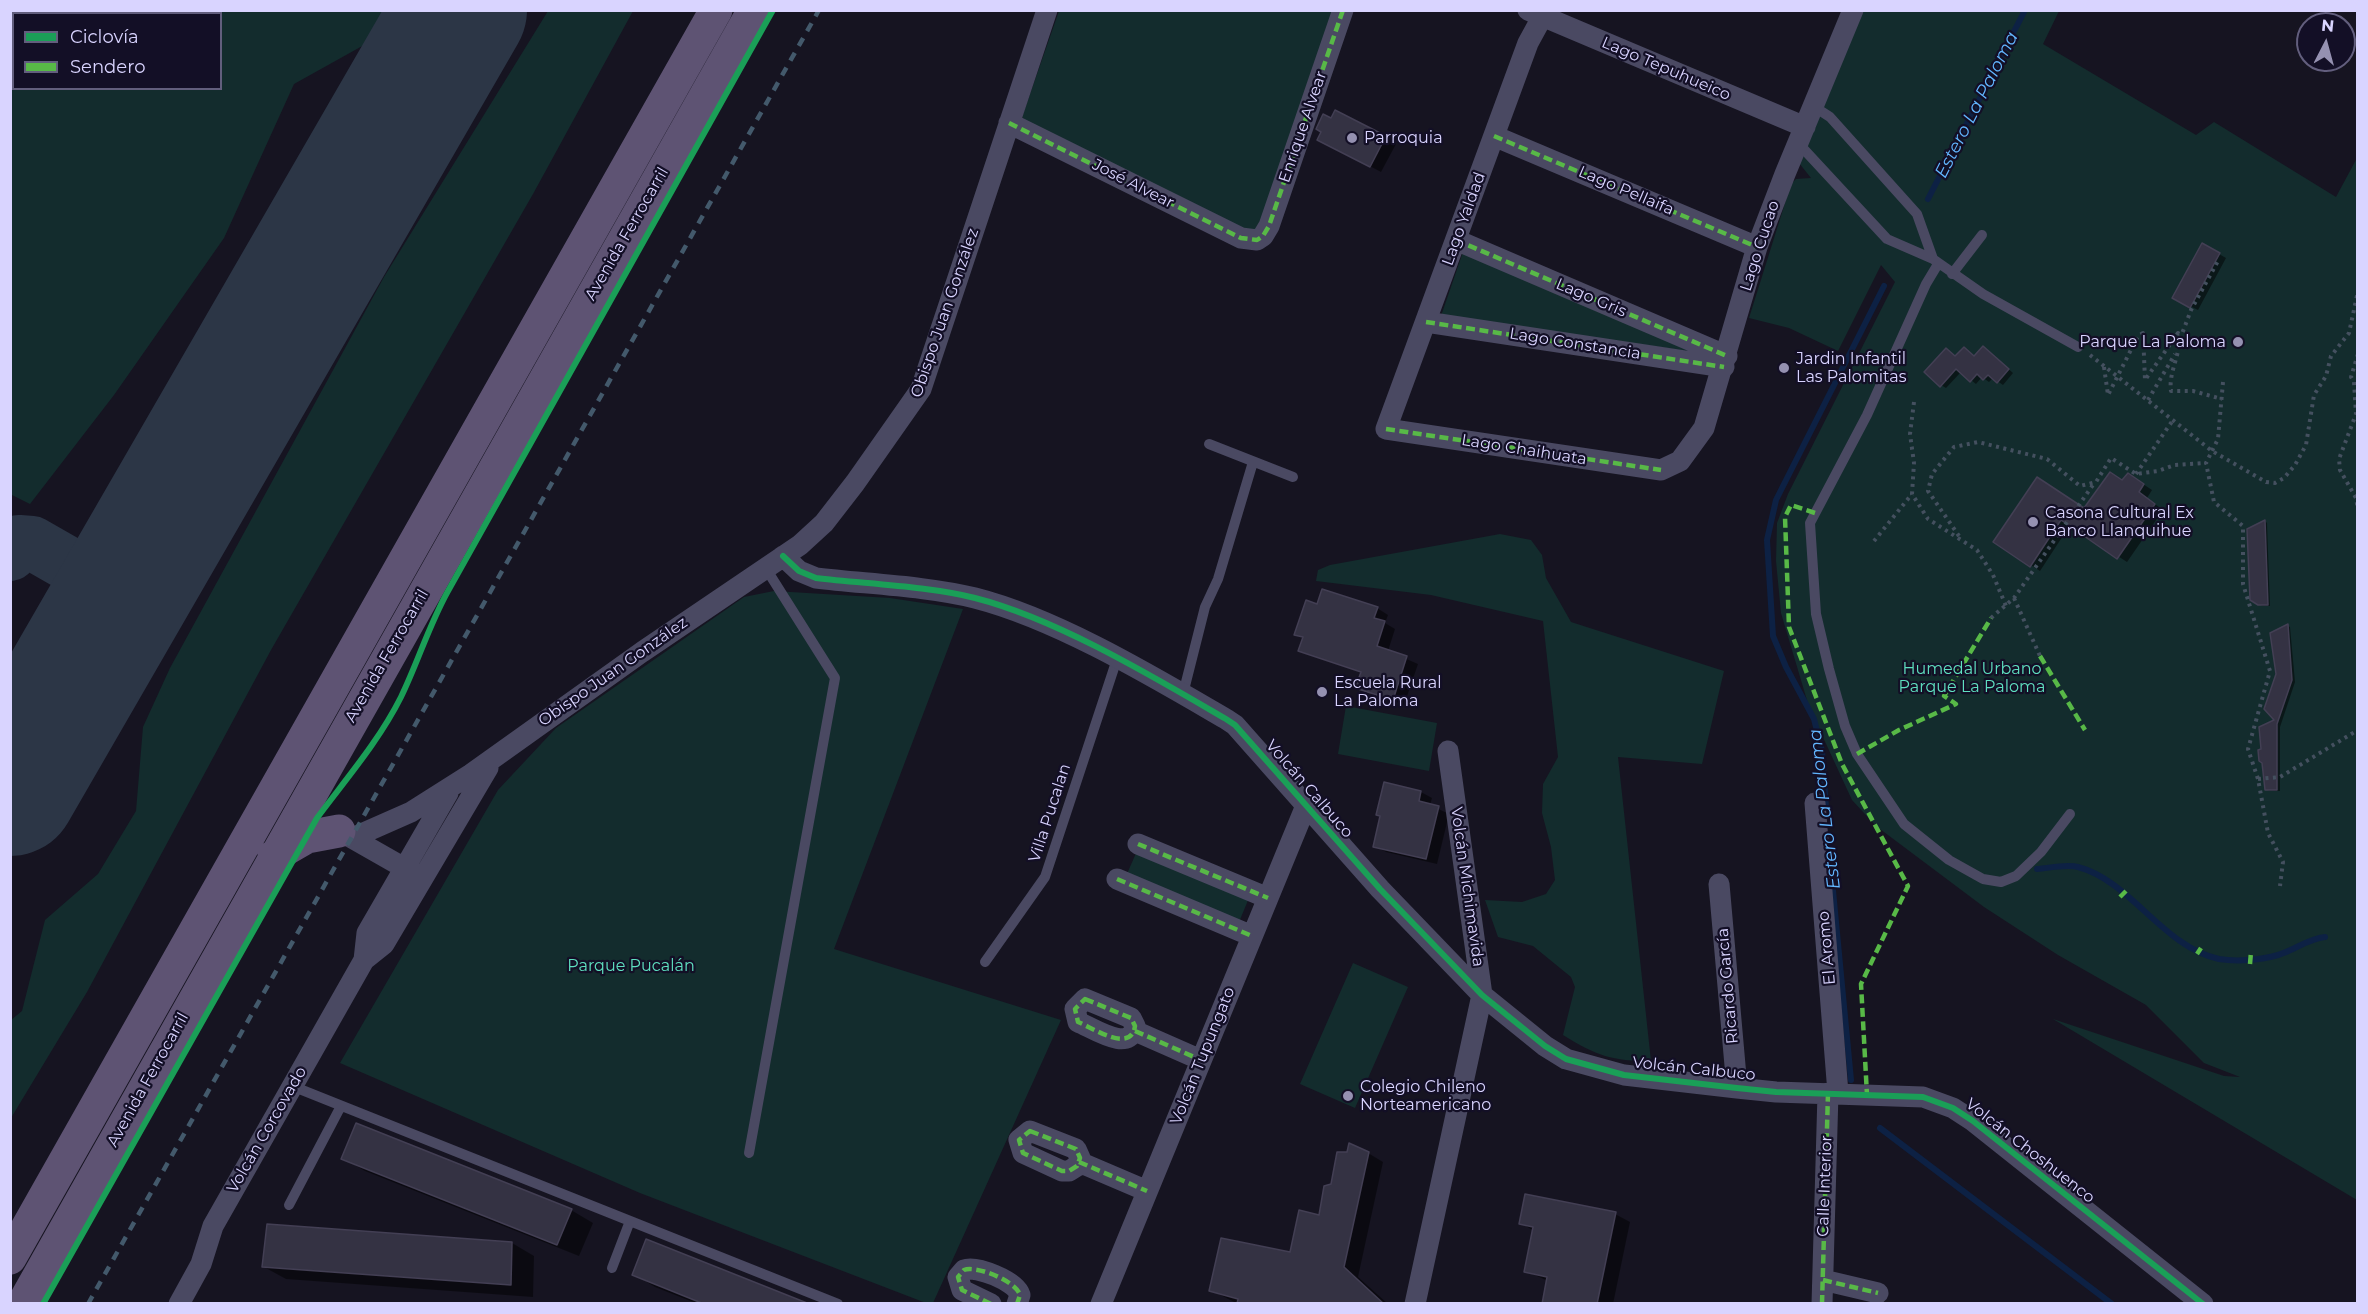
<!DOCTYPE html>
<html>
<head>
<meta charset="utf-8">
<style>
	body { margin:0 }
	#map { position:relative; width:2368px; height:1314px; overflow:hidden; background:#161421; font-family:Montserrat,sans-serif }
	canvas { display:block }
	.frame { position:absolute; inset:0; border:12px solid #d9d4ff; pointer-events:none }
	.legend { position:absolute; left:12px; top:12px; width:210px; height:78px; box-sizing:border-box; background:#130f26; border:2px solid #625e7d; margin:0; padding:8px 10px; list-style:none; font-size:18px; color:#d9d4ff }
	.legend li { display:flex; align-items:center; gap:12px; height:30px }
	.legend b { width:30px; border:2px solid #625e7d }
	.north { position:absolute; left:2296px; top:12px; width:60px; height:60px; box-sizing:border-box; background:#130f26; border:2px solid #625e7d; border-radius:50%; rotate:6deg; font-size:16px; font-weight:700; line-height:24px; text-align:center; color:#d9d4ff }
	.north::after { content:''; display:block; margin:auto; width:21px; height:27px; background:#9591b1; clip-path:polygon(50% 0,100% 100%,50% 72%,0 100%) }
</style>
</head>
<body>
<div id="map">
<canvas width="2368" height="1314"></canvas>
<div class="frame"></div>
<ul class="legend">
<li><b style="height:8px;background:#1a9f57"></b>Ciclovía</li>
<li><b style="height:8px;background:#58b947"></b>Sendero</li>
</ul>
<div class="north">N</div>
</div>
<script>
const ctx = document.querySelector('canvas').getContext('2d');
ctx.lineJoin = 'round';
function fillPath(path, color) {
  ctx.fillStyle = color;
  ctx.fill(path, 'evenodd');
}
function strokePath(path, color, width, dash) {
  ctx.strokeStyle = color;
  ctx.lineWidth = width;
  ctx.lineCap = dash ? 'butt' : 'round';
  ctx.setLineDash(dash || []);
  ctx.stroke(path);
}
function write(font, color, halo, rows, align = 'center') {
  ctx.font = font + ' Montserrat,sans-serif';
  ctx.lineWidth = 4.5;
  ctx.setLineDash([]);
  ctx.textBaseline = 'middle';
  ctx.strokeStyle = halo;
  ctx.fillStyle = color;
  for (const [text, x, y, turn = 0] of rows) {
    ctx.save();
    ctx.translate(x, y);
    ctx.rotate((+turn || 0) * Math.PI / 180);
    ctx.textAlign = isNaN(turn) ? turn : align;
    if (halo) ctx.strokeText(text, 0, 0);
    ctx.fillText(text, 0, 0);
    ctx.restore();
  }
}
fillPath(new Path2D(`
	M10 11H392L373 40 294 84 224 238 114 395 30 504 10 494ZM14 14H220V88H14Z
	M548 11H633L533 194 271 650 87 992 11 1118V1020L22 1011 45 920 98 874 136 811 143 727 170 668 384 277Z
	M1059 11H1337L1260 230 1254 234 1029 125 1022 117Z
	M1860 11H2059L2043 44 2196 135 2214 122 2336 197 2357 158V1200L2053 1019 2224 1076 2240 1077 2204 1063 2146 1005 2058 955 1984 907 1876 826 1852 800 1809 707 1781 613 1776 561 1777 523 1788 494 1895 282 1881 265 1838 351 1789 328 1749 318 1791 184 1796 179 1811 178 1795 158Z
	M1464 249 1701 353 1441 316Z
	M1500 534 1531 540 1542 555 1546 578 1571 622 1724 671 1702 764 1618 757 1651 1061C1612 1061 1597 1056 1563 1035L1575 987 1571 977 1533 946 1498 937 1485 900 1522 902 1546 894 1555 880 1551 847 1542 813 1543 784 1558 757 1543 621 1431 595 1316 581 1318 570 1330 565Z
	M774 591 890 598 963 609 834 949 1061 1020 933 1303H926L640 1193 340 1063 498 790 556 728 744 597Z
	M1346 706 1437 723 1429 771 1338 754Z
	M1137 851 1249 898 1239 922 1126 876Z
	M1353 963 1408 987 1355 1108 1300 1084Z`), '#132c2d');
fillPath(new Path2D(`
	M1336 112 1396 144 1381 172 1330 145 1332 120Z
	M2203 245 2226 258 2198 310 2174 298Z
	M1984 347 2013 373 2003 385 1993 378 1989 382 1982 377 1976 384 1961 372 1946 388 1941 385 1956 357 1964 348 1975 357Z
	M2137 480 2152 490 2147 498 2163 510 2127 562 2070 525 2040 571 1995 542 2085 510 2123 482Z
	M2265 521 2267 523 2270 606H2262L2251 600Z
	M1318 606 1377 608 1388 615 1385 623 1395 629 1388 651 1418 664 1404 705 1357 687 1362 673 1300 650 1304 638 1296 634Z
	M2288 626 2290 627 2295 682 2280 727V791H2269L2266 789 2263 750 2276 720 2277 674Z
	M1385 784 1421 792 1432 798 1430 805 1449 814 1437 864 1386 852 1375 846Z
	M1368 1153 1383 1162 1358 1277 1388 1304H1238L1211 1290 1291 1254 1320 1217 1332 1185Z
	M343 1158 571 1210 593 1223 579 1256 365 1171Z
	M1615 1214 1630 1222 1613 1304H1543L1548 1281 1526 1271 1534 1231 1521 1223Z
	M268 1225 512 1243 534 1256 533 1297 286 1279 264 1267Z
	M634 1274 805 1304H698L655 1287Z`), '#0007');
strokePath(new Path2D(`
	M1928 199 2025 10
	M1826 807 1822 751 1814 719 1786 667 1773 636 1767 540 1776 500 1884 286
	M1830 859 1851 1080
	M2037 869C2050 868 2066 864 2078 867 2131 881 2163 947 2219 959 2237 962 2261 960 2278 955 2295 950 2307 939 2325 937
	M1880 1128 2112 1304`), '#0d2144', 6);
strokePath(new Path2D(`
	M10 554 19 542 32 543 123 595`), '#2c3646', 54);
strokePath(new Path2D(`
	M10 789 460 10`), '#2c3646', 134);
const building = new Path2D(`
	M1335 110 1386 136 1370 167 1317 140 1321 132 1316 129 1323 114 1331 118Z
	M2202 243 2220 253 2190 308 2172 298Z
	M1983 346 2009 369 1997 383 1988 375 1983 380 1977 374 1970 382 1956 369 1940 387 1924 372 1946 348 1955 356 1964 347 1974 356Z
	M2110 472 2122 480 2128 473 2144 484 2139 492 2155 504 2117 559 2061 520 2030 567 1993 542 2037 477 2084 508Z
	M2265 520 2268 605H2258L2250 600 2247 529Z
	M1322 589 1378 607 1374 618 1385 621 1377 646 1407 656 1393 700 1355 688 1361 672 1298 651 1303 637 1294 635 1306 600 1317 604Z
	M2288 624 2292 680 2277 724V790H2265L2262 763 2259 761 2258 750 2261 749 2259 727 2274 720 2264 709 2276 674 2270 633Z
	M1384 782 1421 791 1419 801 1439 806 1426 859 1373 847 1380 816 1376 815Z
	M356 1123 572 1209 557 1245 341 1159Z
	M1349 1143 1369 1152 1344 1267 1384 1304H1237L1238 1299 1209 1291 1221 1238 1290 1252 1299 1210 1319 1215 1324 1186 1331 1184 1337 1152H1347Z
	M1525 1194 1616 1212 1597 1304H1542L1547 1277 1524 1272 1533 1227 1519 1224Z
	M267 1224 512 1242 511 1285 262 1267Z
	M646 1239 807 1303V1304H704L632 1275Z`);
fillPath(building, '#343243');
strokePath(building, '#433f54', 1.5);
strokePath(new Path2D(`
	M2180 339 2191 310 2218 261
	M2358 354 2351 377 2354 382 2356 414 2339 459 2340 470 2356 498 2358 510
	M2090 355 2212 451 2266 482 2275 483 2284 478 2295 465 2306 445 2314 395 2326 376 2331 356 2349 333 2358 291
	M2104 367 2108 395 2138 336 2143 333 2145 380 2178 333C2183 352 2168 371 2171 391H2193L2222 399
	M2223 382 2218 439 2206 463 2214 502 2243 526V584L2270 671 2248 749 2258 779 2268 833 2283 862 2280 886
	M2148 400 2175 354
	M1914 402 1910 434 1914 463 1912 494 1928 519 1977 550 1993 575 2006 606
	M2136 474 2173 420
	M1959 536 1928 491 1932 474 1954 447 1978 442 2047 459 2080 486 2096 482 2111 458 2136 474 2158 471 2175 465 2206 463
	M1874 541 1912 494
	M2014 598 2040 656
	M1991 618 2014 598 2095 482
	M2258 779 2280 777 2358 730`), '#44505f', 4, [3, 4.5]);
strokePath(new Path2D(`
	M1813 106 1830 117 1917 214 1933 259
	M1798 143 1887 239 1933 259 1983 294 2078 347
	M1938 264 1926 284 1867 415 1810 523 1816 614 1829 669 1845 726 1857 754 1904 824 1949 860 1983 879 2001 882 2016 876 2041 852 2070 814
	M1952 274 1982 235
	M1209 444 1293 477
	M1183 694 1205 607 1218 579 1253 462
	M985 962 1045 877 1117 659
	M292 1086 838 1304
	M749 1153 835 678 765 567
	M289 1205 341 1106
	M612 1268 630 1221`), '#4a4962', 10);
strokePath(new Path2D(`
	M1528 10 1805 127
	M1546 10 1528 43 1386 429 1661 470 1680 461 1704 428 1757 247 1785 174 1853 10
	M1009 123 1241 238 1257 240 1263 236 1269 226 1343 10
	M1494 136 1757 247
	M1456 240 1727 356
	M1426 322 1724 367
	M783 556 799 571 816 578C866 584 927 586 975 598 1057 619 1152 676 1226 719L1235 725 1380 889 1482 995 1545 1046 1566 1059 1624 1075 1737 1088 1776 1092 1923 1097 1953 1108 1973 1121 2203 1304
	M1815 803 1838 1093
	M343 833 415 874
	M352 838 411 812 471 774 642 652 800 545 824 523 855 483 921 389 1047 10
	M1138 844 1268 898
	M1117 879 1252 936
	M1719 884 1737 1088
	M364 960 384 944 488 768
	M1085 999 1131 1018 1135 1026C1131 1054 1093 1028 1078 1022L1075 1009Z
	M1135 1031 1201 1060
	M1030 1131 1076 1149 1080 1158 1077 1166 1069 1171H1062L1023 1153 1019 1140Z
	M1079 1162 1147 1191
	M1823 1280 1878 1293
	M179 1304 201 1264 213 1226 364 960 367 933 448 793
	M991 1304 962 1290 958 1277 964 1270C976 1265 1016 1281 1020 1295L1017 1304
	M1101 1304 1305 808
	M1415 1304 1482 995 1448 751
	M1822 1304 1828 1093`), '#4a4962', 21);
strokePath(new Path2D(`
	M274 856 307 837 339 831
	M10 1258 716 10
	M23 1304 754 10`), '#5e5373', 33);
strokePath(new Path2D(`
	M88 1304 819 10`), '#43596b', 4.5, [9, 8]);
strokePath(new Path2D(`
	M1009 123 1241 238 1257 240 1263 236 1269 226 1343 10
	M1494 136 1757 247
	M1456 240 1727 356
	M1426 322 1724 367
	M1386 429 1661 470
	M1815 513 1791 505 1785 517 1789 627 1842 764 1908 886 1861 984 1867 1095
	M2040 656 2085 730
	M1857 754 1899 730 1956 704 1944 696 1991 618
	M1138 844 1268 898
	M1117 879 1252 936
	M2120 897 2126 891
	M2197 954 2201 948
	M2250 964 2251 952
	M1085 999 1131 1018 1135 1026C1131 1054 1093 1028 1078 1022L1075 1009Z
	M1135 1031 1201 1060
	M1030 1131 1076 1149 1080 1158 1077 1166 1069 1171H1062L1023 1153 1019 1140Z
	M1079 1162 1147 1191
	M1823 1280 1878 1293
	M991 1304 962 1290 958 1277 964 1270C976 1265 1016 1281 1020 1295L1017 1304
	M1822 1304 1828 1093`), '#58b947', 4.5, [9, 4.5]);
strokePath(new Path2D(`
	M783 556 799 571 816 578C866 584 927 586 975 598 1057 619 1152 676 1226 719L1235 725 1380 889 1482 995 1545 1046 1566 1059 1624 1075 1737 1088 1776 1092 1923 1097 1953 1108 1973 1121 2203 1304
	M43 1304 317 818C346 779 379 741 401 697 418 662 429 625 448 591L773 10`), '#1a9f57', 6);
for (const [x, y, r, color] of [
	[1352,138,6,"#9591b1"],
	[2238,342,6,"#9591b1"],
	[1784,368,6,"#9591b1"],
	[2033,522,6,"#9591b1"],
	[1322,692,6,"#9591b1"],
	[1348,1096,6,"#9591b1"]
]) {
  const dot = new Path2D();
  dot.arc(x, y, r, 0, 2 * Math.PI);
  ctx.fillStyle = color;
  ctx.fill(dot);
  strokePath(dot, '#130f26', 2);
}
write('16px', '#d9d4ff', '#130f26', [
	["Lago Tepuhueico",1666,69,23],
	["Enrique Alvear",1303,127,-71],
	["José Alvear",1133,184,27],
	["Lago Pellaifa",1626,191,23],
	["Lago Yaldad",1464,219,-70],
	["Avenida Ferrocarril",627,234,-60],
	["Lago Cucao",1760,246,-72],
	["Lago Gris",1591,298,23],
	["Obispo Juan González",945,313,-71],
	["Lago Constancia",1575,344,9],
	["Lago Chaihuata",1524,450,9],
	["Avenida Ferrocarril",387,656,-60],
	["Obispo Juan González",613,672,-35],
	["Volcán Calbuco",1309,789,49],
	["Villa Pucalan",1050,813,-72],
	["Volcán Michimavida",1467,887,82],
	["El Aromo",1827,948,-95],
	["Ricardo García",1728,986,-95],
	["Volcán Tupungato",1203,1056,-68],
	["Volcán Calbuco",1694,1069,6],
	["Avenida Ferrocarril",148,1080,-61],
	["Volcán Corcovado",267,1130,-60],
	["Volcán Choshuenco",2030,1151,38],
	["Calle Interior",1825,1186,-88]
]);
write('16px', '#d9d4ff', '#130f26', [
	["Parroquia",1364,138],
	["Parque La Paloma",2226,342,"right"],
	["Jardin Infantil",1796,359],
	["Las Palomitas",1796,377],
	["Casona Cultural Ex",2045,513],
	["Banco Llanquihue",2045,531],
	["Escuela Rural",1334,683],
	["La Paloma",1334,701],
	["Colegio Chileno",1360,1087],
	["Norteamericano",1360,1105]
], 'left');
write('16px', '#5fe0c0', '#130f26', [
	["Humedal Urbano",1972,669],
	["Parque La Paloma",1972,687],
	["Parque Pucalán",631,966]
]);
write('italic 18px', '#62b6ff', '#130f26', [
	["Estero La Paloma",1977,105,-63],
	["Estero La Paloma",1825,809,-97]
]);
</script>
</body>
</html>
